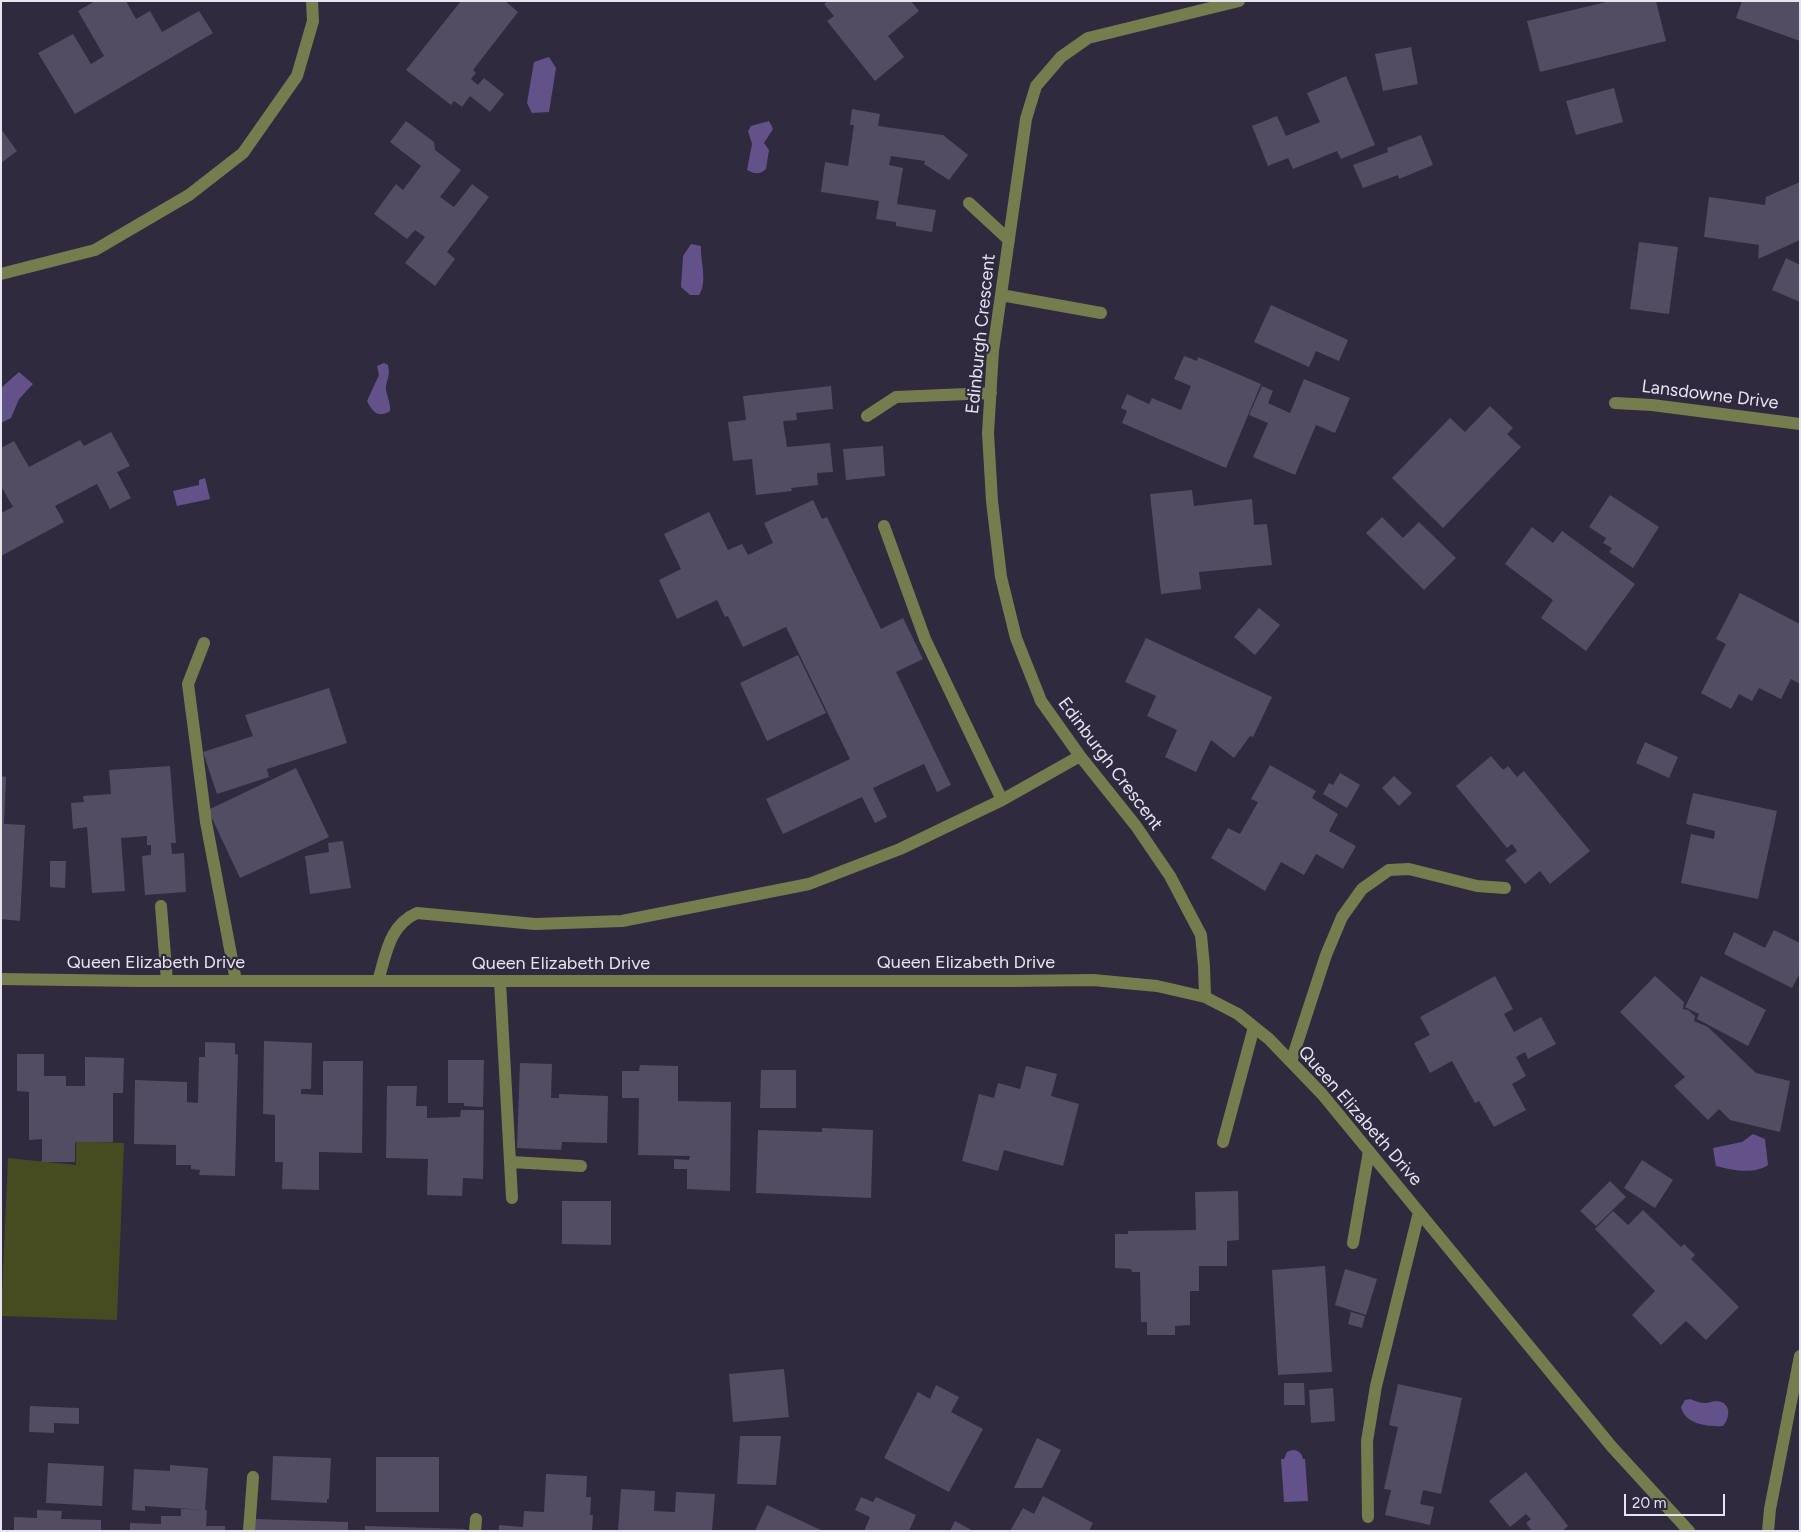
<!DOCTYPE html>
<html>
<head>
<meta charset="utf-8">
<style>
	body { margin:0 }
	#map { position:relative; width:1801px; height:1532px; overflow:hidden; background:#2f2a3e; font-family:Figtree,sans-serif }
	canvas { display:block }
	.frame { position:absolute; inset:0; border:2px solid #e7e4f1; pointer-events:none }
	.scale { position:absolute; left:1624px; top:1494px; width:101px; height:22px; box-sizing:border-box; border:2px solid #e7e4f1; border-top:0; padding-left:6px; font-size:15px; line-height:18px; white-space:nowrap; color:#e7e4f1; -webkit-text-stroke:4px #2f2a3e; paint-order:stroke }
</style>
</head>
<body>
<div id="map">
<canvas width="1801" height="1532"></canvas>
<div class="frame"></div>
<div class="scale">20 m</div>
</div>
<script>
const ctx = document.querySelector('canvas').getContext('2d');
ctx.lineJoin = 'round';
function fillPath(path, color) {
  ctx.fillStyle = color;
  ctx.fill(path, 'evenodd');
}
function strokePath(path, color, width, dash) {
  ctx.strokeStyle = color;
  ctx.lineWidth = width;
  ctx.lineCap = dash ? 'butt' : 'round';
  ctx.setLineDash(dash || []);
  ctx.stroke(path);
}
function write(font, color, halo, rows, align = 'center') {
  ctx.font = font + ' Figtree,sans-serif';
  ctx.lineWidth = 4.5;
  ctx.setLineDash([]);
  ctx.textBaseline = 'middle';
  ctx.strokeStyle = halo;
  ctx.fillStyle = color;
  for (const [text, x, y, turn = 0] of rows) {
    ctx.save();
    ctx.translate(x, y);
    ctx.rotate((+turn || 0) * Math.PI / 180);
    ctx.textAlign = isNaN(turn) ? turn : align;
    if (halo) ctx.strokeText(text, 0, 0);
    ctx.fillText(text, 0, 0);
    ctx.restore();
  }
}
fillPath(new Path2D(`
	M76 1141 124 1143 117 1320 1 1316 8 1158 76 1165Z`), '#464c1f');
fillPath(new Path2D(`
	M549 57 556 68 549 112 532 113 527 103 534 62Z
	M769 121 773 129 764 143 769 150 766 169C759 175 755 174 747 170L752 144 748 131 751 126Z
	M691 244 701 246C700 261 708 282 699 295H690L681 287 683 256Z
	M384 363 388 365C390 376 388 376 386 386 385 393 391 402 390 411 378 419 372 411 367 401L379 375 377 366Z
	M19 372 33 384 19 399 11 418 1 423V388Z
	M205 478 210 499 177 506 173 491 199 485V480Z
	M1753 1134 1765 1139 1768 1165C1753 1175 1732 1170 1716 1166L1713 1148 1742 1142Z
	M1690 1399C1695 1401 1700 1403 1705 1403 1709 1403 1713 1401 1717 1401 1732 1403 1730 1418 1723 1426 1707 1427 1685 1424 1681 1407L1685 1400Z
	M1292 1450C1298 1450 1302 1453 1303 1459H1305L1308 1501 1284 1502 1281 1459H1284L1287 1452Z`), '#63528a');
fillPath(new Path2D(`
	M95 1H126L136 19 150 11 162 32 199 11 213 33 75 114 38 53 73 34 91 64 104 56 78 11Z
	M461 1H505L518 12 473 70 476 73 471 79 478 85 484 78 504 94 490 112 470 96 462 107 454 101 451 105 406 70Z
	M828 1H911L919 11 888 36 904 57 875 81 827 21 834 16 824 4Z
	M1610 1H1656L1666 41 1540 72 1527 21Z
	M1742 1H1800V41L1736 18Z
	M1411 47 1418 84 1383 91 1375 54Z
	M1346 76 1375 145 1341 159 1337 151 1293 169 1288 158 1268 166 1252 126 1277 116 1286 136 1320 122 1307 93Z
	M1614 88 1623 122 1576 135 1566 101Z
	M852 109 880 114 878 126 943 135 968 155 949 180 924 164 925 161 891 156 889 165 903 168 897 204 936 210 932 232 896 226V222L876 219 879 201 821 192 825 162 848 166 854 125H850Z
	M406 121 434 142 435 150 461 170 440 197 454 207 472 184 489 197 447 252 455 259 435 286 405 263 425 237 415 230 407 239 374 214 396 184 403 190 421 166 390 142Z
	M1 129 17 151 1 163Z
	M1421 135 1433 165 1399 179 1398 175 1363 188 1353 165 1388 152 1387 148Z
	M1800 182V240L1758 259 1759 245 1704 237 1709 197 1765 205 1766 197Z
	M1639 242 1678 247 1669 314 1630 309Z
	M1786 258 1800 265V302L1772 290Z
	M1271 305 1348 340 1339 361 1316 351 1309 367 1254 342Z
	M1184 356 1197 361 1198 357 1261 384 1226 468 1122 423 1127 411 1121 408 1127 394 1149 404 1152 398 1181 410 1191 386 1174 379Z
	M1304 379 1350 398 1335 433 1316 425 1295 475 1253 457 1268 423 1249 415 1262 386 1273 391 1268 403 1290 413Z
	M831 386 833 409 796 413 797 420 783 421 787 447 830 443 833 472 817 473 818 485 791 488 792 491 756 495 752 459 733 461 728 422 746 420 743 396Z
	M1490 406 1513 428 1507 434 1521 447 1443 528 1392 478 1450 418 1465 432Z
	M111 432 130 466 117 472 131 498 110 509 97 484 55 506 64 522 1 556V513L13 507 1 486V448L14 441 29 467 80 440 84 446Z
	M883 446 885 476 846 480 843 449Z
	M1192 490 1194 506 1252 499 1254 525 1267 524 1272 565 1199 572 1201 589 1161 594 1150 494Z
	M1610 495 1659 527 1633 568 1609 552 1612 548 1603 543 1606 538 1589 527Z
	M813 500 822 519 827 517 881 629 903 618 923 659 896 672 951 785 937 792 924 764 873 788 887 817 875 823 862 797 783 834 766 799 850 759 786 627 743 647 728 616 725 617 717 600 677 619 659 580 681 569 664 534 709 512 728 550 742 544 748 555 773 543 764 523Z
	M1382 517 1403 538 1419 522 1456 558 1424 590 1366 533Z
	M1532 527 1553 543 1562 531 1635 584 1586 651 1541 618 1553 600 1505 564Z
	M1740 593 1800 624V684L1791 679 1781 699 1759 688 1752 701 1739 694 1731 709 1701 693 1726 644 1716 639Z
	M1259 608 1280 625 1255 655 1234 637Z
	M1146 638 1272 697 1253 737 1250 736 1234 758 1211 740 1196 772 1165 757 1177 730 1147 716 1156 696 1125 682Z
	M798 655 826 713 767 741 740 683Z
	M329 688 347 743 267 769 269 777 217 794 203 752 253 736 245 715Z
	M1645 742 1678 757 1669 778 1636 763Z
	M1491 756 1503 770 1508 766 1517 777 1524 771 1590 851 1550 884 1540 871 1525 884 1505 860 1517 851 1512 844 1507 848 1456 786Z
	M1270 765 1316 791 1312 798 1338 814 1329 831 1356 846 1343 869 1316 854 1304 875 1281 862 1265 891 1211 858 1228 828 1240 834 1258 802 1251 799Z
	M170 766 176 843H171L172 854 184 853 186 892 145 895 142 856 151 855V845H147V836L121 838 125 891 92 893 87 827 73 829 71 803 84 802 83 796 111 794 109 770Z
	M296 768 329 837 240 878 208 810Z
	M1340 773 1360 785 1347 808 1323 794 1329 783 1333 785Z
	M1 776 6 777 4 824 25 825 20 921 1 919Z
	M1394 776 1412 793 1399 806 1382 788Z
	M1693 793 1777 811 1758 899 1681 883 1691 834 1714 839 1715 831 1686 824Z
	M343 841 351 888 310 894 305 856 329 852 328 843Z
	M50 861H66L65 888 50 887Z
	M1774 930 1800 943V973L1792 988 1724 954 1734 932 1765 948Z
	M1495 976 1513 1009 1504 1014 1514 1032 1541 1017 1556 1044 1528 1059 1525 1052 1516 1057 1526 1076 1512 1084 1526 1110 1494 1127 1479 1101 1475 1103 1452 1061 1430 1073 1414 1043 1430 1035 1420 1017Z
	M1655 976 1684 1002 1683 1009 1688 1010 1695 1016 1694 1021 1708 1027 1756 1073 1790 1081 1780 1132 1730 1120 1719 1109 1708 1120 1674 1086 1685 1077 1620 1012Z
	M1701 976 1766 1010 1748 1046 1697 1019 1699 1014 1685 1007Z
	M264 1041 312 1043 311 1089H301V1094L323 1095V1061H363L362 1153 319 1152V1190L282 1189 283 1162H275V1115L263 1114Z
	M205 1042 235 1043V1054L238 1055 235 1176 199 1175 200 1170 191 1169V1165H176V1145L134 1144 135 1080 187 1082V1102L198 1103 199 1057H205Z
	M17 1054H44V1076H66V1086H85V1057L124 1058 123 1093H113V1142H75V1162H42V1139L29 1140V1092L17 1091Z
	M448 1060H484L483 1107 464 1106V1103H448Z
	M520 1063 552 1064 551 1098H559V1094L608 1096 607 1143 562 1142 561 1150 517 1148Z
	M640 1065 678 1066V1101L731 1102 730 1191 687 1189V1169H674V1159L689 1160 690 1156 638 1155 639 1098H622V1071H639Z
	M1026 1066 1057 1074 1051 1096 1079 1104 1063 1166 1004 1150 998 1171 962 1161 979 1094 994 1098 998 1083 1020 1089Z
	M761 1070H796V1108H760Z
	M387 1086H417L416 1106H427V1118L460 1117 461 1110H484L483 1179 463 1178 462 1196 427 1195 428 1159 386 1158Z
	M822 1128 873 1130 871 1198 756 1193 758 1130 822 1132Z
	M1642 1160 1673 1180 1655 1208 1624 1188Z
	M1610 1181 1626 1197 1596 1226 1580 1211Z
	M1238 1191 1239 1240 1227 1241V1266H1199V1291H1190V1325L1175 1326V1335H1147V1322H1141L1140 1272H1132L1131 1269 1115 1268V1234H1128V1231L1196 1230 1195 1192Z
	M562 1201H611V1245L562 1244Z
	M1643 1210 1681 1247 1684 1244 1695 1255 1691 1259 1739 1307 1706 1340 1686 1321 1661 1345 1632 1315 1655 1291 1595 1229 1613 1211 1628 1225Z
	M1325 1266 1332 1372 1278 1375 1272 1270Z
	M1345 1269 1377 1279 1366 1315 1335 1305Z
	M1351 1312 1365 1316 1362 1328 1348 1324Z
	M784 1369 789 1417 733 1422 729 1374Z
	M1284 1383H1304L1305 1405H1284Z
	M1398 1384 1462 1398 1441 1494 1423 1490 1420 1504 1434 1507 1430 1525 1385 1515 1391 1490 1384 1489 1398 1427 1389 1425Z
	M936 1385 959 1397 951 1412 983 1429 949 1492 884 1458 918 1392 930 1399Z
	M1333 1388 1335 1421 1311 1423 1309 1390Z
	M30 1406 79 1408V1424L54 1423V1433L29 1432Z
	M740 1436H781L776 1485 737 1484Z
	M1037 1438 1061 1450 1042 1488H1014Z
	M273 1456 331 1458 329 1499H327V1503L271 1500Z
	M376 1457H439V1512H376Z
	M48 1463 104 1466 102 1506 46 1503Z
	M170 1465 208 1468 205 1510 145 1506V1511L132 1510 134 1469 170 1471Z
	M1526 1472 1568 1526 1562 1531H1532L1526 1523 1531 1519 1526 1514 1510 1527 1489 1501Z
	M546 1474 587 1476 586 1497H591L590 1515H593L592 1531H499V1525L523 1527 524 1511 544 1512Z
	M621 1489 655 1491 654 1511 675 1512 676 1492 715 1494 712 1531H618Z
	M1043 1496 1093 1523 1089 1531H1010L1023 1508 1034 1514Z
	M861 1497 873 1502 876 1497 916 1515 909 1531H864L870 1517 855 1510Z
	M767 1505 823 1531H755Z
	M181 1509 207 1510 206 1526H225V1531H130V1523L161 1524V1516H181Z
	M37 1510 62 1511 61 1519 101 1520V1531H14V1517L37 1518Z
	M253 1519 348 1522V1531H253Z
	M955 1521 973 1531H950Z
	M365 1526 466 1529V1531H365Z`), '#524d63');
strokePath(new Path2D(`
	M969 203 1009 240
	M1 274 95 250 189 195 243 153 297 76 313 21 312 1
	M1001 295 1101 313
	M1615 403 1652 405 1800 424
	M867 416 896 397 991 393
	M884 526 925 639 1002 800
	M204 643 188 684 206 822 236 981
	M161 906 167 981
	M1 979 138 981H1011L1093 980 1157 986 1205 997 1238 1014 1269 1039 1322 1094 1612 1447 1689 1531
	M378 981C386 955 389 925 417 913L535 924 622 921 809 884 900 849 1002 800 1080 756
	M500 982 512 1198
	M1205 997 1204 966 1201 935 1170 876 1136 826 1080 756 1041 701 1016 638 1001 577 992 501 988 433 993 351 1026 119 1036 86 1061 57 1088 38 1239 1
	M1291 1062 1326 955 1342 917 1362 889 1389 870 1409 869 1477 886 1505 888
	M1223 1142 1254 1027
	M511 1162 581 1166
	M1353 1243 1369 1151
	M1368 1517 1367 1441 1376 1386 1419 1212
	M249 1531 253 1477
	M475 1531 476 1519
	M1768 1531 1770 1509 1800 1356`), '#757d4e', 12);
write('18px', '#e7e4f1', '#2f2a3e', [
	["Edinburgh Crescent",981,334,-84],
	["Lansdowne Drive",1710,395,7],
	["Edinburgh Crescent",1110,764,53],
	["Queen Elizabeth Drive",156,963],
	["Queen Elizabeth Drive",966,963],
	["Queen Elizabeth Drive",561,964],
	["Queen Elizabeth Drive",1360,1116,49]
]);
</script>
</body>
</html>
